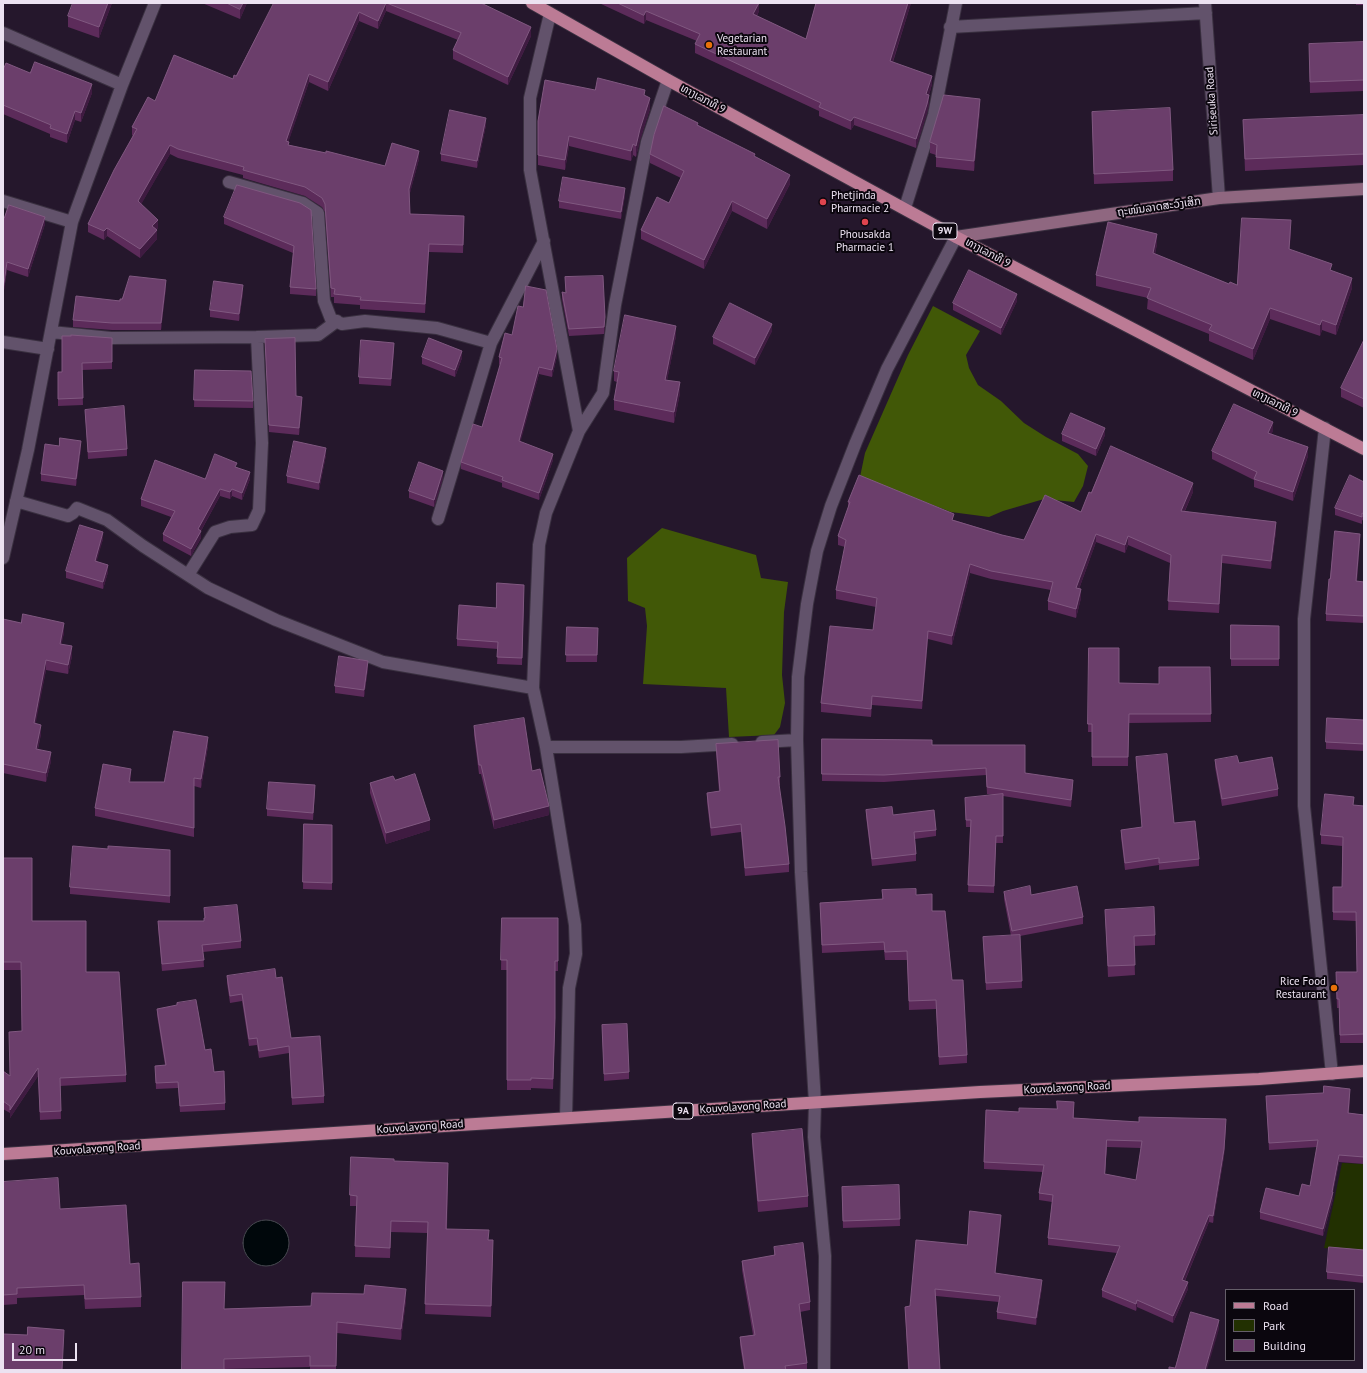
<!DOCTYPE html>
<html>
<head>
<meta charset="utf-8">
<style>
	body { margin:0 }
	#map { position:relative; width:1367px; height:1373px; overflow:hidden; background:#25172c; font-family:"PT Sans",sans-serif }
	canvas { display:block }
	.frame { position:absolute; inset:0; border:4px solid #ece2f1; pointer-events:none }
	.legend { position:absolute; left:1225px; top:1289px; width:130px; height:72px; box-sizing:border-box; background:#0b060e; border:1px solid #655e69; margin:0; padding:5px 7px; list-style:none; font-size:12px; color:#ece2f1 }
	.legend li { display:flex; align-items:center; gap:8px; height:20px }
	.legend b { width:20px; border:1px solid #655e69 }
	.scale { position:absolute; left:12px; top:1343px; width:65px; height:18px; box-sizing:border-box; border:2px solid #ece2f1; border-top:0; padding-left:5px; font-size:12px; line-height:14px; white-space:nowrap; color:#ece2f1; -webkit-text-stroke:3px #0b060e; paint-order:stroke }
</style>
</head>
<body>
<div id="map">
<canvas width="1367" height="1373"></canvas>
<div class="frame"></div>
<ul class="legend">
<li><b style="height:5px;background:#bc7b95"></b>Road</li>
<li><b style="height:11px;background:#223001"></b>Park</li>
<li><b style="height:11px;background:#6b3e6b"></b>Building</li>
</ul>
<div class="scale">20 m</div>
</div>
<script>
const ctx = document.querySelector('canvas').getContext('2d');
ctx.lineJoin = 'round';
function fillPath(path, color) {
  ctx.fillStyle = color;
  ctx.fill(path, 'evenodd');
}
function strokePath(path, color, width, dash) {
  ctx.strokeStyle = color;
  ctx.lineWidth = width;
  ctx.lineCap = dash ? 'butt' : 'round';
  ctx.setLineDash(dash || []);
  ctx.stroke(path);
}
function write(font, color, halo, rows, align = 'center') {
  ctx.font = font + ' "PT Sans","Noto Sans Lao",sans-serif';
  ctx.lineWidth = 4;
  ctx.setLineDash([]);
  ctx.textBaseline = 'middle';
  ctx.strokeStyle = halo;
  ctx.fillStyle = color;
  for (const [text, x, y, turn = 0] of rows) {
    ctx.save();
    ctx.translate(x, y);
    ctx.rotate((+turn || 0) * Math.PI / 180);
    ctx.textAlign = isNaN(turn) ? turn : align;
    if (halo) ctx.strokeText(text, 0, 0);
    ctx.fillText(text, 0, 0);
    ctx.restore();
  }
}
fillPath(new Path2D(`
	M1342 1163 1364 1164V1250L1324 1248Z`), '#223001');
fillPath(new Path2D(`
	M933 306 980 331 966 355 969 368 978 385 1001 401 1024 423 1046 437 1078 454 1088 466 1083 486 1074 502 1044 499 1003 511 989 517 951 512 860 477 865 453 908 355Z
	M662 528 756 555 761 578 788 582 784 612 782 675 785 703 780 727 774 735 729 737 726 688 643 684 647 626 645 608 628 601 627 558Z`), '#415807');
const water = new Path2D(`
	M243 1243a23 23 0 1 1 46 0a23 23 0 1 1-46 0Z`);
fillPath(water, '#00070b');
strokePath(water, '#474950', 1);
const street = new Path2D(`
	M1205 3 1219 198
	M550 14 530 98V170L579 431
	M950 27 1206 13
	M3 33 122 85
	M229 182 303 203 318 213 324 301 331 319 342 324 365 321 437 328 491 343 544 241
	M3 201 72 222
	M905 208 934 115 956 3
	M51 332 111 338 257 337 318 335 337 321
	M3 342 48 349
	M1325 428 1304 619V806L1332 1074
	M16 501 68 516 73 513 77 508 107 520 143 546 208 588 276 620 383 662 533 688
	M438 519 491 343
	M3 558 28 450 72 222 122 85 155 3
	M188 575 215 532 230 527 252 525 259 510 262 443 257 337
	M762 742 797 740
	M546 747H681L732 744
	M566 1118 569 988 576 954 575 925 546 747 533 688 539 545 546 513 579 431 603 393 615 305 647 142 668 80
	M824 1370 825 1256 814 1137 815 1103 801 872 797 740 798 677 807 604 817 551 831 506 856 442 887 369 956 237`);
const secondary = new Path2D(`
	M956 237 1219 198 1364 189`);
const primary = new Path2D(`
	M532 3 668 80 956 237 1364 449
	M3 1154 980 1092 1259 1079 1364 1071`);
strokePath(street, '#3a3040', 14);
strokePath(secondary, '#3a3040', 14);
strokePath(primary, '#3a3040', 14);
strokePath(street, '#62526b', 12);
strokePath(secondary, '#8f6780', 12);
strokePath(primary, '#bc7b95', 12);
fillPath(new Path2D(`
	M112 3 99 38 68 27V16Z
	M202 3H247L240 19Z
	M274 3H481L531 36 508 85 453 59V50L458 40 386 11 378 29 359 21 328 91 309 82 288 142 289 145 385 166 419 159 409 196 410 214 464 216 463 253 429 252 425 313 360 309V305L334 303V297H331L325 212 322 207 305 196 243 178V175L178 158 170 154 141 204 158 228 156 230 157 239 140 258 107 236 104 240 88 232V224L133 136 132 135V127L155 101 233 79 236 76Z
	M599 3H759V11L757 16 806 39 816 3H911L893 62 932 84 929 95V104L927 113 916 148 854 125 851 130 819 116V111L695 53V44L697 41 646 20 644 24Z
	M1356 3H1364V5H1356Z
	M1364 42V91L1310 93 1309 44Z
	M3 70 30 73 92 93 81 122 75 120 67 143 50 137V134L3 114Z
	M595 90 645 96 650 109 640 140 636 157 633 155 631 161 569 146 565 170 538 165V121Z
	M980 109 974 171 936 167V155L930 153V142Z
	M1092 112 1173 170V181L1094 184Z
	M1364 115V165L1245 171 1243 120Z
	M486 125 477 168 441 161V154Z
	M698 125 755 157 790 184 767 229 732 211 704 269 641 239V230L669 203 681 178 650 163V154Z
	M625 195 621 219 559 208V201Z
	M300 203 316 289V296L290 294V287L293 253 224 224V217Z
	M3 218 45 224 28 277 7 270 3 297Z
	M1291 231 1289 250 1332 271 1352 288 1336 335 1322 330 1320 336 1270 319 1253 360 1209 341V334L1147 309 1148 298 1096 286V275L1157 244 1155 254 1229 284 1237 285Z
	M565 277 605 324 604 334 569 336 562 299V292L566 293Z
	M166 287 161 330H112L73 327V320L122 299Z
	M243 292 239 321 210 317V310Z
	M1017 301 1001 335 953 310V303Z
	M772 331 755 365 713 344V337Z
	M676 336 667 380 680 393 674 423 614 410V400L617 382 614 381V371Z
	M112 338V369L82 370 83 405 58 406V372H62Z
	M265 339 296 396 302 404 299 435 269 432Z
	M1364 340V408L1341 397V388Z
	M394 350 391 386 359 384V377Z
	M557 356 552 377 539 374 520 442 553 460 539 500 502 487V483L461 469V462L482 427 500 365 499 364V357Z
	M422 357 462 358 455 377 422 364Z
	M195 370 253 401V408L194 407Z
	M85 410 127 449V456L88 459Z
	M1273 431 1271 434 1308 456 1293 501 1254 487V480L1212 459V451Z
	M1062 434 1105 435 1096 456 1062 441Z
	M59 446 81 448 76 486 41 481V474Z
	M326 455 319 490 287 483V476Z
	M237 467 250 479 242 500 232 496 230 499 220 496 201 531V538L191 556 163 541V534L171 517 141 506V499L205 479Z
	M443 478 434 507 409 498V491Z
	M1364 482V521L1362 520V524L1335 515V508Z
	M1193 492 1185 511 1276 531 1271 569 1222 563 1219 613 1168 610 1170 563 1128 545 1125 553 1096 542 1079 589 1081 598 1076 618 1048 610V601L1051 590 991 579 970 573 952 645 928 639 922 709 872 705 871 717 821 712V703L873 630 876 607 836 599V590L845 547 838 545V536L848 508V502L954 520 1002 535 1024 540 1081 512 1091 493Z
	M103 539 96 561 108 572 103 589 66 578V571Z
	M1360 541 1357 581 1364 582V623L1326 621V614L1330 579Z
	M524 592 522 665 497 664 498 649 457 646V639L496 608Z
	M3 619 64 633 61 644 72 656 68 674 46 670 35 723 41 734 38 749 51 761 46 782 3 773Z
	M1231 625 1279 626V666H1231Z
	M567 627 598 628 597 662H566Z
	M1089 648 1119 683 1159 684 1210 667 1211 722 1129 723 1128 766H1092V732H1088Z
	M368 668 364 697 335 693V686Z
	M1364 720V751L1326 749V742Z
	M474 726 532 771 549 815 494 829 481 774H479L474 735Z
	M822 739 932 745 1073 787 1071 807 1003 796V843H996L994 893 968 892 970 827H966L965 798 994 795 987 794 986 775 884 782 822 781Z
	M716 744 780 777V785H779L789 864V872L745 876 741 832 711 836 707 802V793L719 791 716 752Z
	M208 746 201 788 194 786V837L95 816V808L131 778 130 782H164Z
	M1136 757 1174 823 1199 859V866L1159 870V865L1125 870 1121 837V830L1142 827 1136 764Z
	M1215 760 1239 763 1278 789V796L1222 806 1215 767Z
	M395 780 430 830 386 844 370 793V783Z
	M315 792 313 820 267 816V809Z
	M1354 805 1364 806V1043H1340L1339 1008H1337L1336 981 1357 972 1356 921 1333 920V887H1342V846L1321 844V835Z
	M866 810 893 815 936 830V836L915 839 916 854V861L872 866 866 816Z
	M304 824 332 825V890L303 889Z
	M170 850V903L70 894V887Z
	M3 858 32 921 86 972 126 1075V1082L60 1086 61 1119 40 1120 38 1076 10 1118V1113L3 1109V1071L10 1076 22 1031 21 970H3Z
	M882 890 916 895 932 911 952 980 967 1055V1063L939 1065 936 1009 909 1010 907 960H885L884 950 822 953 820 903 882 899Z
	M1004 892 1031 895 1083 917V924L1020 936 1022 988 986 990 983 937 1011 936 1004 899Z
	M204 908 241 941V948L203 952 204 967 162 971 158 928V921H204L205 918Z
	M1105 910 1155 935V945L1134 946 1135 975 1108 977Z
	M502 918H558V971H555V1028L553 1089 531 1088V1090H507V970H501Z
	M227 976 276 978 291 1038 324 1096V1103L292 1105 289 1053 259 1058 257 1045 249 1046 242 1001 230 1003 227 983Z
	M157 1009 205 1050 214 1072 225 1103V1110L180 1112 178 1088 156 1089 155 1066 165 1065 157 1015Z
	M602 1025 629 1072V1079L604 1081Z
	M1266 1096H1350L1349 1113 1364 1115V1164L1339 1162 1333 1192V1199L1323 1236 1260 1219V1212L1299 1196 1310 1186 1317 1147 1269 1150Z
	M1057 1109H1074V1118L1139 1122 1226 1126 1224 1156 1213 1223 1209 1222 1185 1281 1188 1289 1173 1323 1137 1307 1136 1311 1102 1297V1290L1117 1253 1048 1245V1238L1052 1202 1039 1200V1193L1043 1172 984 1169V1162L1019 1112ZM1107 1147 1141 1148 1136 1180 1105 1174Z
	M752 1134 808 1196V1207L758 1212 752 1144Z
	M394 1161 448 1174 447 1229 489 1240 493 1251 491 1317 425 1314 427 1233 391 1232 390 1258 355 1257 356 1206H350V1195Z
	M3 1182 60 1209 130 1264 141 1297V1307L85 1309 84 1295 17 1298V1304L3 1305Z
	M899 1185 900 1226 843 1228 842 1194Z
	M1001 1222 995 1273 1042 1287 1036 1325 997 1319V1312L999 1302 936 1296 940 1370H908L905 1307 910 1306Z
	M774 1247 810 1302V1310L800 1312 807 1363V1370H744L740 1345V1337L753 1335 742 1270V1261L774 1256Z
	M1364 1250V1283L1327 1279V1272Z
	M406 1300 401 1340 337 1333 336 1370H310V1367L224 1369 225 1309 311 1306Z`), '#5c2b5a');
fillPath(new Path2D(`
	M108 3H112L99 38V27Z
	M243 3H247L240 19V9Z
	M386 3V11L378 29V21Z
	M759 3V11L753 23V14Z
	M908 3H911L890 70V61Z
	M646 11V20L644 24V15Z
	M359 12V21L328 91V82Z
	M531 27V36L508 85V77Z
	M309 74V82L286 149V141Z
	M932 76V84L929 95V104L927 113 916 148V139L926 94Z
	M92 84V93L81 122V113Z
	M650 98V109L640 140 636 157V146L640 129Z
	M980 99V109L974 171V161Z
	M75 111V120L67 143V134Z
	M854 117V125L851 130V121Z
	M486 118V125L477 168V161Z
	M569 136V146L565 170V160Z
	M633 144V155L631 161V151Z
	M170 145V154L138 210V201Z
	M419 151V159L409 197V189Z
	M790 175V184L767 229V219Z
	M625 188V195L621 219V212Z
	M732 201V211L704 269V260Z
	M45 217V224L28 277V269Z
	M158 220V228L152 235V226Z
	M1291 220V231L1289 260V249Z
	M107 228V236L104 240V231Z
	M157 230V239L140 258V249Z
	M1157 234V244L1153 263V253Z
	M429 244V252L425 313V304Z
	M7 262V270L3 297V290Z
	M1352 278V288L1336 335V325Z
	M166 280V287L161 330V323Z
	M243 285V292L239 321V314Z
	M1017 294V301L1001 335V328Z
	M1270 308V319L1253 360V349Z
	M605 317V324L604 334V327Z
	M1322 320V330L1320 336V325Z
	M772 324V331L755 365V358Z
	M676 326V336L665 390V380Z
	M394 343V350L391 386V379Z
	M557 349V356L552 377V370Z
	M462 351V358L455 377V370Z
	M539 367V374L519 448V441Z
	M680 382V393L674 423V412Z
	M302 397V404L299 435V428Z
	M1273 422V431L1268 442V433Z
	M1105 428V435L1096 456V449Z
	M81 441V448L76 486V479Z
	M1308 447V456L1293 501V492Z
	M326 448V455L319 490V483Z
	M553 454V460L539 500V493Z
	M443 471V478L434 507V500Z
	M250 472V479L242 500V493Z
	M1193 483V492L1181 519V511Z
	M220 489V496L198 536V529Z
	M232 489V496L230 499V492Z
	M1276 522V531L1271 569V561Z
	M201 531V538L191 556V549Z
	M103 532V539L95 568V561Z
	M1096 534V542L1076 597V588Z
	M1360 534V541L1356 588V581Z
	M1128 536V545L1125 553V545Z
	M1222 555V563L1219 613V604Z
	M970 564V573L952 645V636Z
	M108 565V572L103 589V582Z
	M1081 589V598L1076 618V609Z
	M64 623V633L60 653V644Z
	M928 631V639L922 709V701Z
	M72 646V656L68 674V665Z
	M46 660V670L34 733V723Z
	M368 661V668L364 697V690Z
	M872 696V705L871 717V709Z
	M41 725V734L36 758V749Z
	M208 737V746L201 788V779Z
	M51 752V761L46 782V773Z
	M131 769V778L129 791V782Z
	M1073 780V787L1071 807V800Z
	M549 806V815L494 829V820Z
	M430 820V830L386 844V833Z
	M555 1018V1028L553 1089V1079Z
	M38 1068V1076L10 1118V1110Z
	M1350 1089V1096L1348 1120V1113Z
	M1226 1119 1224 1156 1213 1223V1216Z
	M1339 1155V1162L1333 1192V1199L1323 1236V1229L1332 1192Z
	M1001 1215V1222L995 1280V1273Z
	M1209 1215V1222L1182 1287V1280Z
	M391 1221V1232L390 1258V1248Z
	M493 1240V1251L491 1317V1306Z
	M1042 1280V1287L1036 1325V1318Z
	M1188 1282V1289L1173 1323V1316Z
	M406 1289V1300L401 1340V1329Z
	M1137 1300V1307L1136 1311V1304Z
	M1219 1320V1329L1207 1370H1205Z`), '#3f1b41');
const building = new Path2D(`
	M73 3H108L99 27 68 16Z
	M227 3H243L240 9Z
	M274 3H386L378 21 359 12 328 82 309 74 286 141 289 142 288 145 326 153V151L385 166 392 143 419 151 409 189 410 214 464 216 463 245 429 244 425 304 360 300 361 297 334 294 335 289 331 288 325 204 322 198 305 187 243 170 244 167 178 149 170 145 138 201 158 220 152 226 157 230 140 249 107 228 104 231 88 224 114 170 137 129 132 127 148 97 155 101 174 55 233 79 234 75 236 76Z
	M387 3H481L531 27 508 77 453 50 461 33Z
	M618 3H759L753 14 806 39 816 3H908L890 61 932 76 926 94 929 95 927 104 916 139 854 117 851 121 819 107 821 103 695 44 700 34 646 11 644 15Z
	M1364 42V80L1310 82 1309 44Z
	M35 62 92 84 81 113 75 111 67 134 50 128 51 125 3 105V70L6 63 30 73Z
	M598 78 645 90 644 95 650 98 640 129 636 146 633 144 631 151 569 136 565 160 538 155V121L545 80 595 90Z
	M944 95 980 99 974 161 936 157 937 145 930 142Z
	M664 106 698 123 697 125 755 154 754 156 790 175 767 219 732 201 704 260 641 230 657 197 669 203 684 171 650 154 654 135Z
	M1170 108 1173 170 1094 174 1092 112Z
	M450 110 486 118 477 161 441 154Z
	M1364 115V154L1245 159 1243 120Z
	M563 177 625 188 621 212 559 201Z
	M237 185 300 203 311 210 316 289 290 287 294 246 224 217Z
	M9 205 45 217 28 269 7 262 3 290V218H4Z
	M1242 218 1291 220 1289 249 1332 264 1330 270 1352 278 1336 325 1322 320 1320 325 1270 308 1253 349 1209 330 1212 325 1147 298 1151 288 1096 275 1108 222 1157 234 1153 253 1229 284 1230 282 1237 285Z
	M969 270 1017 294 1001 328 953 303Z
	M130 276 166 280 161 323H112L73 320 76 296 120 301V299H122Z
	M603 276 605 317 604 327 569 329 562 292 566 293 565 277Z
	M214 281 243 285 239 314 210 310Z
	M526 286 546 290 557 349 552 370 539 367 519 441 553 454 539 493 502 480 503 477 461 462 473 424 482 427 502 358 499 357 505 333 512 335 518 306 523 307Z
	M730 303 772 324 755 358 713 337Z
	M625 315 676 326 665 380 680 382 674 412 614 400 619 372 614 371Z
	M71 335 112 338V362L82 363 83 398 58 399V372H62V336H71Z
	M295 338 296 396 302 397 299 428 269 425 265 339Z
	M429 338 462 351 455 370 422 357Z
	M361 340 394 343 391 379 359 377Z
	M1364 340V399L1341 388Z
	M195 370 251 371 253 401 194 400Z
	M1234 404 1273 422 1268 433 1308 447 1293 492 1254 479 1257 472 1212 451Z
	M124 406 127 449 88 452 85 410Z
	M1071 413 1105 428 1096 449 1062 434Z
	M60 438 81 441 76 479 41 474 45 444 59 446Z
	M294 441 326 448 319 483 287 476Z
	M1111 446 1193 483 1181 511 1276 522 1271 561 1222 555 1219 604 1168 601 1171 555 1128 536 1125 545 1096 534 1076 588 1081 589 1076 609 1048 601 1053 582 991 571 970 564 952 636 928 631 922 701 872 696 871 709 821 703 830 626 873 630 877 598 836 590 846 540 838 536 850 502H848L859 475 954 514 952 520 1002 535 1024 540 1045 495 1081 512 1089 492 1091 493Z
	M215 454 237 463 235 467 250 472 242 493 232 489 230 492 220 489 198 529 201 531 191 549 163 534 175 511 141 499 155 460 205 479Z
	M419 462 443 471 434 500 409 491Z
	M1350 475 1364 482V514L1362 513V517L1335 508Z
	M80 525 103 532 95 561 108 565 103 582 66 571Z
	M1335 531 1360 534 1356 581 1364 582V616L1326 614 1329 579H1330Z
	M497 583 524 585 522 658 497 657 498 642 457 639 459 605 496 608Z
	M23 614 64 623 60 644 72 646 68 665 46 660 34 723 41 725 36 749 51 752 46 773 3 764V619L21 623Z
	M1231 625 1279 626V659H1231Z
	M567 627 598 628 597 655H566Z
	M1089 648H1119V683L1159 684V667H1210L1211 714H1129L1128 757H1092V724H1088Z
	M339 656 368 661 364 690 335 686Z
	M524 718 532 771 540 769 549 806 494 820 481 765H479L474 726Z
	M1327 718 1364 720V744L1326 742Z
	M174 731 208 737 201 779 194 778V828L95 808 103 764 131 769 129 782H164Z
	M822 739 932 740V745H1025V773L1073 780 1071 800 987 787 986 768 884 775 822 774Z
	M778 740 780 777H778L785 826 789 864 745 868 741 824 711 828 707 793 720 791 716 744Z
	M1167 754 1174 823 1195 821 1199 859 1159 863V858L1125 863 1121 830 1142 827 1136 757Z
	M1237 756 1239 763 1272 757 1278 789 1222 799 1215 760Z
	M415 774 430 820 386 833 370 783 393 776 395 780Z
	M269 782 315 785 313 813 267 809Z
	M1003 794V836H996L994 886 968 885 971 820H966L965 798Z
	M1325 794 1354 797 1353 805 1364 806V1034L1340 1035 1339 999H1337L1336 972H1357L1356 912H1333V887H1342L1343 837 1321 835Z
	M892 807 893 815 934 810 936 830 914 832 916 854 872 859 866 810Z
	M304 824 332 825V883L303 882Z
	M73 846 108 849V846L170 850V896L70 887Z
	M3 858H32V921H86V972H119L126 1075 60 1078 61 1111 40 1112 38 1068 10 1110V1106L3 1101V1071L10 1076 9 1032 22 1031 21 962H3Z
	M1030 886 1031 895 1077 886 1083 917 1012 931 1004 892Z
	M916 889V895L932 894V911H945L952 980H963L967 1055 939 1057 936 1000 909 1001 907 951 885 952 884 942 822 945 820 903 883 899 882 890Z
	M237 905 241 941 202 945 204 960 162 964 158 921H204V918H205L204 908Z
	M1154 907 1155 935 1134 936 1135 965 1108 966 1105 910Z
	M502 918H558V961H555V1018L553 1079 531 1078V1080H507V960H501Z
	M1020 935 1022 981 986 983 983 937Z
	M275 969 276 978 282 977 291 1038 320 1036 324 1096 292 1098 289 1046 259 1051 257 1038 249 1039 242 994 230 996 227 976Z
	M196 1000 205 1050 211 1049 214 1072 224 1071 225 1103 180 1106 178 1082 156 1083 155 1066 166 1065 157 1009 177 1005V1003Z
	M627 1024 629 1072 604 1074 602 1025Z
	M1324 1086 1350 1089 1348 1113 1364 1115V1157L1339 1155 1332 1192H1333L1323 1229 1260 1212 1266 1188 1299 1196 1302 1184 1310 1186 1318 1140 1269 1143 1266 1096 1323 1093Z
	M1057 1101 1074 1102 1073 1118 1139 1122V1117L1226 1119 1224 1149 1213 1216 1209 1215 1182 1280 1188 1282 1173 1316 1137 1300 1136 1304 1102 1290 1120 1246 1048 1238 1053 1195 1039 1193 1044 1165 984 1162 986 1110 1019 1112V1108L1057 1109ZM1107 1140 1142 1141 1136 1180 1105 1174Z
	M802 1129 808 1196 758 1201 752 1134Z
	M351 1157 394 1159V1161L448 1163 446 1229 489 1230 488 1240H493L491 1306 425 1304 428 1222 391 1221 390 1248 355 1246 357 1196 350 1195Z
	M58 1178 60 1209 126 1205 130 1264 139 1263 141 1297 85 1299 84 1285 17 1288V1294L3 1295V1182Z
	M899 1185 900 1219 843 1221 842 1187Z
	M970 1211 1001 1215 995 1273 1042 1280 1036 1318 997 1312 1000 1296 935 1289 940 1370H909L905 1307 910 1306 916 1240 967 1245Z
	M803 1243 810 1302 799 1304 807 1363 785 1366 786 1370H745L740 1337 755 1335 742 1261 775 1255 774 1247Z
	M1329 1247 1364 1250V1276L1327 1272Z
	M183 1282H225L224 1309 311 1306 312 1293 364 1294 365 1285 406 1289 401 1329 337 1322 336 1366H310V1356L224 1359V1370H182Z
	M1191 1312 1219 1320 1205 1370H1169V1367L1175 1368Z
	M28 1327 64 1330 62 1370H3V1334L27 1335Z`);
fillPath(building, '#6b3e6b');
strokePath(building, '#805880', 1);
for (const [x, y, r, color] of [
	[709,45,4,"#e8710a"],
	[823,202,4,"#e0444e"],
	[865,222,4,"#e0444e"],
	[1334,988,4,"#e8710a"]
]) {
  const dot = new Path2D();
  dot.arc(x, y, r, 0, 2 * Math.PI);
  ctx.fillStyle = color;
  ctx.fill(dot);
  strokePath(dot, '#0b060e', 1.5);
}
for (const [x, y, w] of [
	[945,231,24],
	[683,1111,20]
]) {
  const box = new Path2D();
  box.roundRect(x - w / 2, y - 8, w, 16, 3);
  ctx.fillStyle = '#0b060e';
  ctx.fill(box);
  strokePath(box, '#ece2f1', 1);
}
write('bold 10px', '#ece2f1', null, [
	["9W",945,231],
	["9A",683,1111]
]);
write('11px', '#ece2f1', '#0b060e', [
	["Vegetarian",717,39],
	["Restaurant",717,52],
	["Phetjinda",831,196],
	["Pharmacie 2",831,209],
	["Phousakda",865,235,"center"],
	["Pharmacie 1",865,248,"center"],
	["Rice Food",1326,982,"right"],
	["Restaurant",1326,995,"right"]
], 'left');
write('11px', '#ece2f1', '#0b060e', [
	["ທາງເລກທີ 9",703,99,28],
	["Siriseuka Road",1212,101,-94],
	["ຖະໜົນລາດສະວົງເສິກ",1159,207,-8],
	["ທາງເລກທີ 9",988,253,28],
	["ທາງເລກທີ 9",1275,403,27],
	["Kouvolavong Road",1067,1088,-3],
	["Kouvolavong Road",743,1107,-4],
	["Kouvolavong Road",420,1127,-4],
	["Kouvolavong Road",97,1149,-4]
]);
</script>
</body>
</html>
